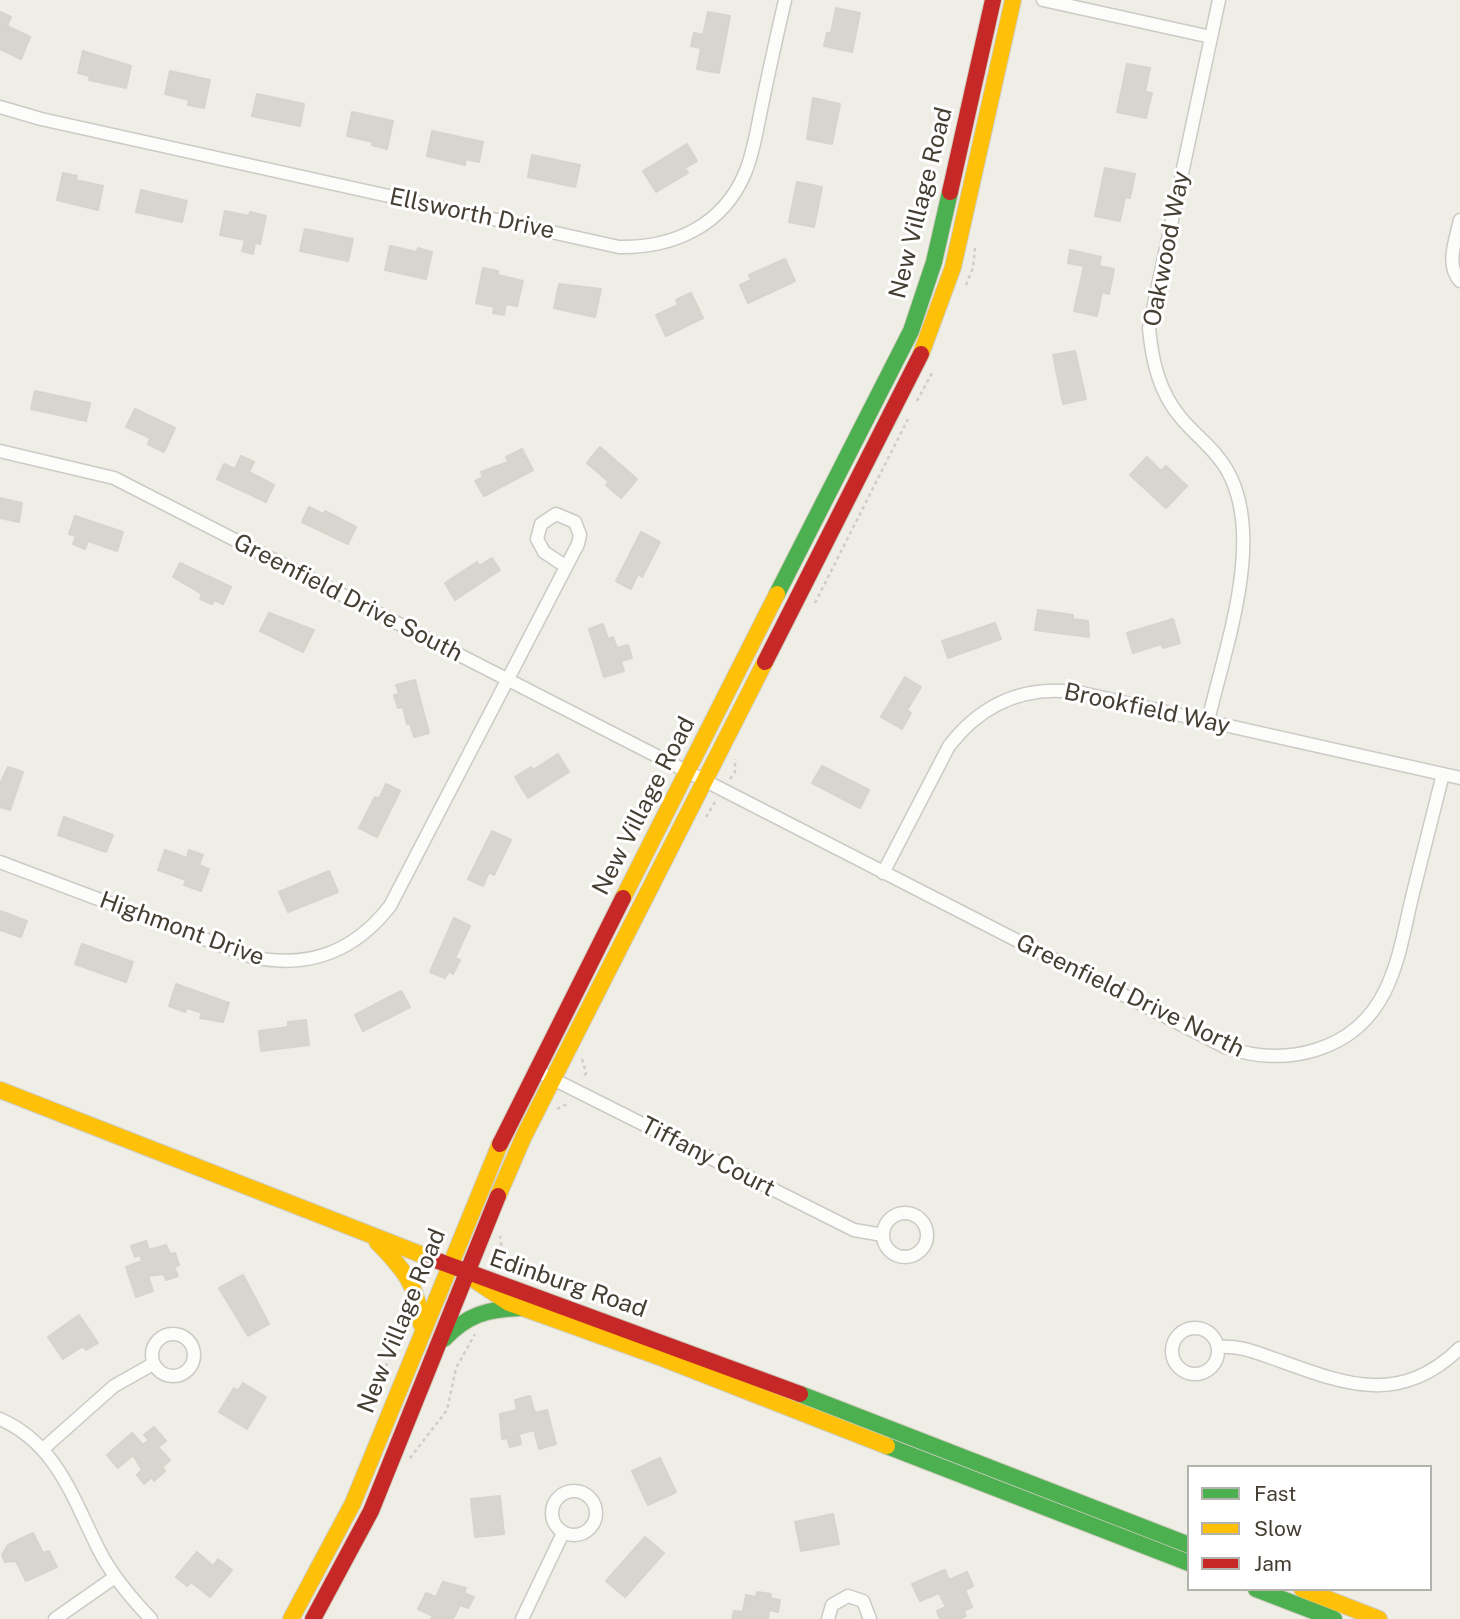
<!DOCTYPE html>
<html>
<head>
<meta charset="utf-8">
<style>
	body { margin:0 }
	#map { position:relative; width:1460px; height:1619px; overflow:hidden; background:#eeede6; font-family:"Public Sans",sans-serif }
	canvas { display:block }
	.legend { position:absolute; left:1187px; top:1465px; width:245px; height:126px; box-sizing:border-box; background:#fff; border:2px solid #b4b2ad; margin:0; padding:9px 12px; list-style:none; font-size:21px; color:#443e33 }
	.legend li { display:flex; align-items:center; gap:14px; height:35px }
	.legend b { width:35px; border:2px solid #b4b2ad }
</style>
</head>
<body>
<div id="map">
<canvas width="1460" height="1619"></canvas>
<ul class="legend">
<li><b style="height:9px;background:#4caf50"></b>Fast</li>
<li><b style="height:9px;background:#ffc107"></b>Slow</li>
<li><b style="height:9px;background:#c62828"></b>Jam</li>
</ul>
</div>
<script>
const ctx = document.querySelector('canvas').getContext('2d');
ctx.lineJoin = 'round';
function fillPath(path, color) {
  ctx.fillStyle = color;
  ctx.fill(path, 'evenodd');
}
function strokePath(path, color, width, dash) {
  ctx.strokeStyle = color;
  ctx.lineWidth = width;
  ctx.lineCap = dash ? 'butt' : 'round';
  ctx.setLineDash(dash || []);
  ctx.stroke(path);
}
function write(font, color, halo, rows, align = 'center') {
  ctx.font = font + ' "Public Sans",sans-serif';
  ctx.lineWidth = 6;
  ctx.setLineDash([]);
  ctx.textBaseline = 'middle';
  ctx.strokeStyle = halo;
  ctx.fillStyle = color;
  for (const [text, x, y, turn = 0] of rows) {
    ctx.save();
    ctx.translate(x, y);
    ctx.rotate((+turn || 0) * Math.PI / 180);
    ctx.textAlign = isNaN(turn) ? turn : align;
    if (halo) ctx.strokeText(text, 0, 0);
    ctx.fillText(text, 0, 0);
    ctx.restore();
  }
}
const building = new Path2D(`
	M836 8 860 13 852 52 824 46 827 33H831Z
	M0 12 11 17 7 26 30 37 21 59 0 49Z
	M708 12 730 16 719 73 697 69 701 48 691 46 694 33 703 35Z
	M83 51 131 66 126 88 89 80 90 76 78 73Z
	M1127 64 1150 68 1145 92 1152 93 1146 118 1117 112Z
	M170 71 210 80 204 108 188 105 189 100 165 94Z
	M257 94 304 104 300 126 252 116Z
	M813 98 840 104 832 144 807 139Z
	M352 112 393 121 387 149 372 145 373 142 347 136Z
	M432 131 483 142 479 162 466 159 465 165 427 156Z
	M687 144 697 161 685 168 688 173 656 192 643 171Z
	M532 155 580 165 575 187 528 177Z
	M1105 168 1135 174 1130 198 1125 197 1120 221 1095 216Z
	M63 173 77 176 76 180 103 186 98 210 57 200Z
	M797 182 822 187 814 227 789 222Z
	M141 190 187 201 182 222 136 212Z
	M225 211 249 216 250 212 266 216 260 244 255 243 253 254 242 251 245 240 220 235Z
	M305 229 353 239 348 261 300 251Z
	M390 246 417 252 418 248 432 252 426 279 385 270Z
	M1070 250 1101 257 1099 266 1114 269 1109 294 1102 292 1097 316 1074 311 1084 266 1068 263Z
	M785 259 795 281 748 303 740 285 751 280 749 275Z
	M483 268 498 271V275L523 281 517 306 506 304 504 315 493 313 494 307 476 303Z
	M559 284 601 289 595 317 554 308Z
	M691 293 703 318 666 336 656 315 678 305 676 300Z
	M1075 351 1086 399 1063 404 1053 355Z
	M35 391 90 403 86 421 31 409Z
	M135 409 175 428 164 452 148 444 150 438 126 427Z
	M600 447 637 479 621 498 606 485 609 482 587 463Z
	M522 449 533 470 484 496 475 481 483 477 481 472 508 462 506 457Z
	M241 456 254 462 249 472 274 485 266 502 217 479 224 464 235 469Z
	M1147 457 1161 471 1166 466 1187 486 1166 508 1130 475Z
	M0 498 22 503 19 522 0 518Z
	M309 507 323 514 325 511 356 527 348 544 302 522Z
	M75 516 123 532 117 551 88 541 85 549 73 544 76 536 69 534Z
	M641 532 660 542 642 577 638 574 631 589 616 581Z
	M492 558 500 570 455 600 445 583 477 562 479 566Z
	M180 563 231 587 223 604 214 600 212 604 200 599 202 594 173 577Z
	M1038 610 1073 615V619L1088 621 1089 637 1035 630Z
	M269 613 314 630 303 652 260 631Z
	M1173 619 1180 643 1163 648 1161 644 1133 653 1127 633Z
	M995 623 1001 639 948 658 942 641Z
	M603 624 608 639 613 637 617 648 628 645 632 658 621 661 624 671 604 677 589 629Z
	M905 677 921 687 907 710 911 713 902 729 881 717Z
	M415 680 429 733 414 737 410 723 407 724 403 707 398 708 394 695 399 694 396 685Z
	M558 754 569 772 528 798 515 777 531 767 533 770Z
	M822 766 869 790 860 808 812 783Z
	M8 767 23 772 10 810 0 807V784Z
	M386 784 400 791 377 837 359 828 375 797 379 799Z
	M64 817 113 835 106 852 58 835Z
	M492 831 511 840 494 875 489 872 483 886 468 879Z
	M165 850 187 858 189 850 203 855 199 865 209 869 201 891 184 885 186 880 158 870Z
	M329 871 338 892 288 912 279 892Z
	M0 911 27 921 21 937 0 930Z
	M454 918 470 926 455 958 460 960 453 974 449 971 445 978 430 972Z
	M82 944 133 962 126 982 75 964Z
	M176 984 229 1003 223 1022 200 1018 202 1013 187 1008 185 1012 169 1006Z
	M401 991 410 1007 363 1031 355 1015Z
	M306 1020 309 1045 261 1051 259 1031 288 1027V1022Z
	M146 1241 149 1250 166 1245 170 1254 175 1253 179 1265 174 1267 178 1276 166 1280 164 1274 148 1276 153 1291 136 1297 126 1267 142 1261 140 1255 135 1257 131 1246Z
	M243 1275 269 1324 248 1336 219 1288Z
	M79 1315 98 1343 86 1350 83 1346 63 1359 48 1337Z
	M243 1383 266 1397 247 1429 219 1412 234 1388 238 1391Z
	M530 1396 535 1413 547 1410 556 1444 539 1449 534 1430 519 1434 521 1444 510 1447 507 1438 502 1439 500 1414 517 1410 515 1400Z
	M154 1427 166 1441 158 1447 170 1460 162 1467 165 1471 154 1481 152 1477 144 1484 137 1475 142 1470 133 1455 118 1468 107 1455 132 1433 143 1445 149 1440 144 1435Z
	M660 1458 676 1492 648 1505 632 1471Z
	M500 1496 504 1534 475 1537 471 1499Z
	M833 1514 839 1544 801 1551 795 1522Z
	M33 1533 43 1553 49 1551 57 1567 26 1581 16 1561 5 1562 2 1555 8 1545Z
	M645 1537 664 1553 625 1597 606 1581Z
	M197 1552 213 1566 218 1559 232 1570 210 1597 191 1582 187 1586 176 1577Z
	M945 1570 949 1580 967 1572 973 1586 965 1590 972 1607 964 1611 966 1616 959 1619H940L937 1611 946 1607 939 1593 920 1601 912 1584Z
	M443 1582 466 1588 464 1593 474 1597 468 1608 460 1605 453 1619H431L433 1616 418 1609 426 1593 436 1597Z
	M757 1592 771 1594 770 1598 780 1600 778 1612 769 1610 768 1619H732L734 1611 743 1612 746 1595 756 1597Z`);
fillPath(building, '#d8d5cf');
strokePath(building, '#d6d4cc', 2);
const street = new Path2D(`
	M1043 0 1211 37
	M0 107 41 119 619 247C673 248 723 226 745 173 754 152 757 128 762 105 769 70 777 35 785 0
	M1460 220C1456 239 1445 265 1460 281
	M0 451 114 478 1225 1047C1285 1068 1355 1052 1385 991 1400 961 1405 925 1413 893 1423 853 1433 814 1443 774
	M1208 721C1225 647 1266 538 1227 470 1215 449 1196 436 1181 418 1159 392 1152 361 1149 328L1219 0
	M0 862 252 957C309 969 354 952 390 906L578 544 580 535 575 522 556 514 541 524 537 539 544 552 565 566
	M883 873 949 746C983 702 1027 684 1082 693L1460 778
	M535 1070 854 1230 883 1235
	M883 1235a22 22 0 1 1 44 0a22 22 0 1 1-44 0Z
	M1172 1351a23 23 0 1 1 46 0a23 23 0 1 1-46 0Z
	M152 1355a21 21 0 1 1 42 0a21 21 0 1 1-42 0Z
	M1218 1347C1239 1345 1255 1352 1275 1359 1344 1384 1399 1407 1460 1348
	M0 1419C57 1444 73 1499 99 1550 112 1576 131 1598 151 1619
	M43 1449 114 1386 153 1364
	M552 1513a22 22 0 1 1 44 0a22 22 0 1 1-44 0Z
	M55 1619 115 1577
	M522 1619 563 1533
	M828 1619 832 1605 848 1596 863 1601 870 1619`);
const fast = new Path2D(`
	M777 594 911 331 934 262 950 192
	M444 1339C467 1315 487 1309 520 1308
	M800 1394 1189 1545
	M887 1446 1189 1563
	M1256 1589 1334 1619`);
const slow = new Path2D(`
	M921 354 953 267 1013 0
	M623 898 777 594
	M0 1090 430 1258
	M498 1196 524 1136 765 662
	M377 1242C402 1267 419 1287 421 1324
	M476 1281 509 1303 662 1358 887 1446
	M1302 1589 1379 1619
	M291 1619 353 1503 500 1144`);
const jam = new Path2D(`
	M950 192 993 0
	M765 662 921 354
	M500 1144 623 898
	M430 1258 800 1394
	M313 1619 371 1511 498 1196`);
strokePath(street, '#cccac4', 15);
strokePath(fast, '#d0ccbe', 18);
strokePath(slow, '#d0ccbe', 18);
strokePath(jam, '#d0ccbe', 18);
strokePath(new Path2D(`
	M966 285 973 268 975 248
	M917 401 932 373
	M815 603 908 419
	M730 779 735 772V759
	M706 817 715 802
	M582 1059 586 1073 583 1079
	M557 1109 569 1103
	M441 1240 442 1232 446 1228
	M495 1265 502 1250 500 1236
	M371 1413 384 1369 400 1341
	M410 1458 447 1410 456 1368 475 1334`), '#d0cdc9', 2.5, [3.5, 3.5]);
strokePath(street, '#fcfcfb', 12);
strokePath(fast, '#4caf50', 16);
strokePath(slow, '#ffc107', 16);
strokePath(jam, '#c62828', 16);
write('24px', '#443e33', '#fff', [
	["New Village Road",921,203,-76],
	["Ellsworth Drive",472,214,12],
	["Oakwood Way",1167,249,-79],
	["Greenfield Drive South",348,598,27],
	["Brookfield Way",1147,709,12],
	["New Village Road",644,806,-63],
	["Highmont Drive",182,929,20],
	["Greenfield Drive North",1130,996,26],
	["Tiffany Court",708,1157,27],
	["Edinburg Road",568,1284,19],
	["New Village Road",402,1321,-68]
]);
</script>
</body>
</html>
